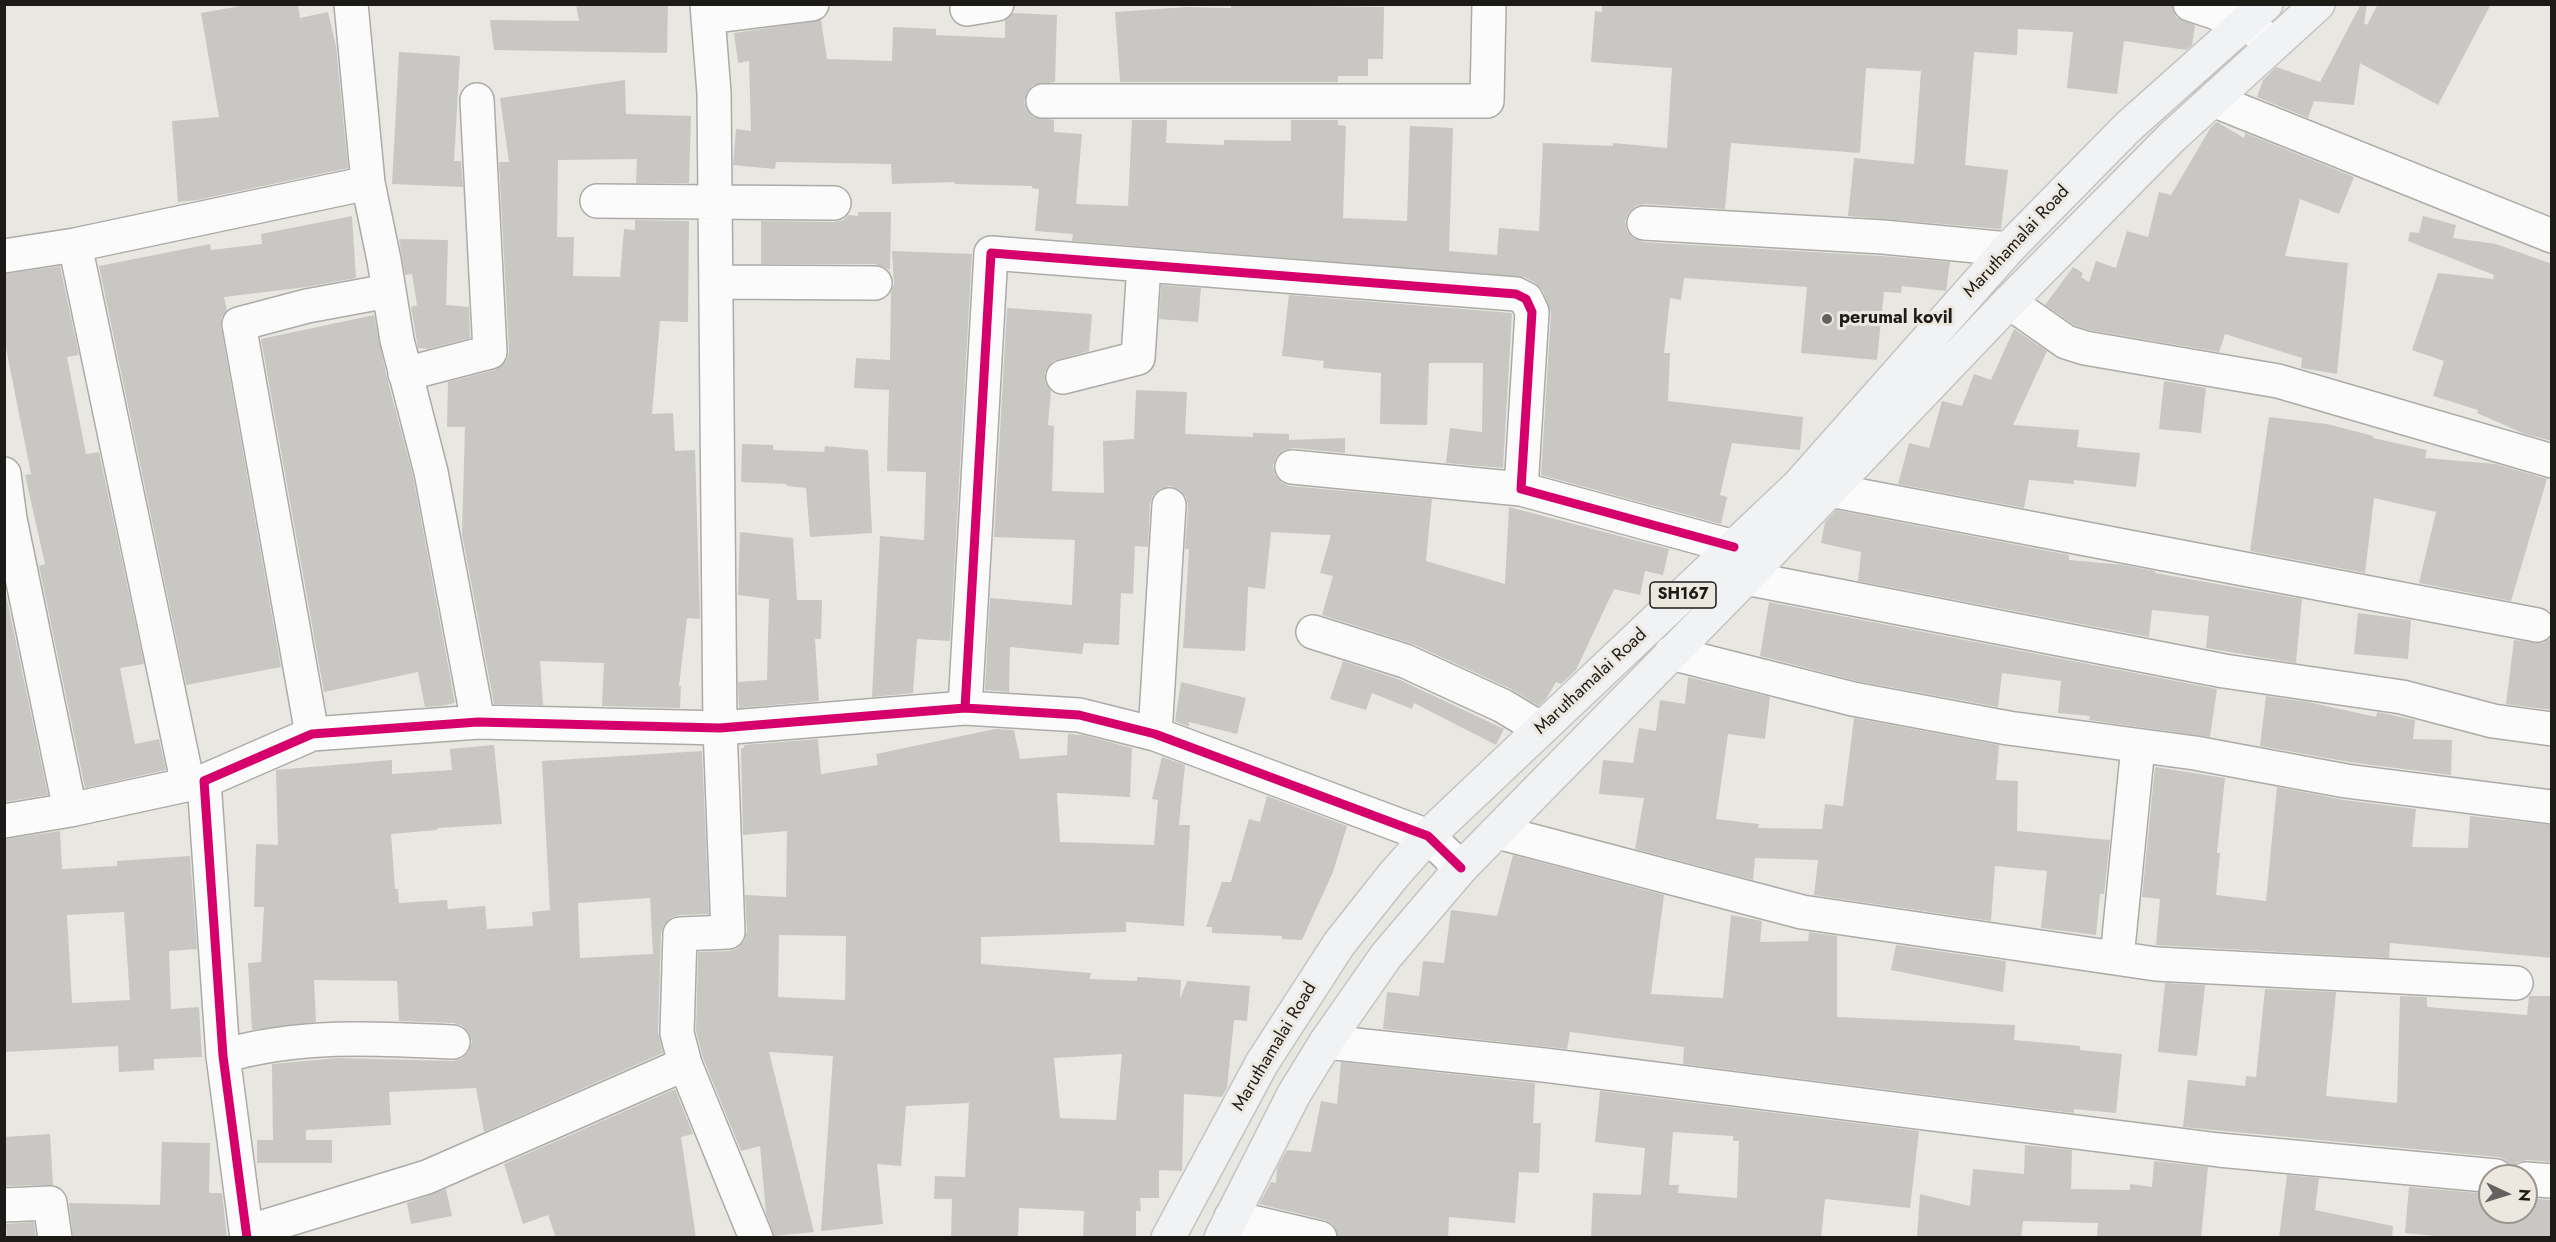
<!DOCTYPE html>
<html>
<head>
<meta charset="utf-8">
<style>
	body { margin:0 }
	#map { position:relative; width:2556px; height:1242px; overflow:hidden; background:#e9e7e2; font-family:Jost,sans-serif }
	canvas { display:block }
	.frame { position:absolute; inset:0; border:6px solid #1d1b18; pointer-events:none }
	.north { position:absolute; left:2478px; top:1164px; width:60px; height:60px; box-sizing:border-box; background:#ece8df; border:2px solid #99968f; border-radius:50%; rotate:94deg; font-size:16px; font-weight:700; line-height:24px; text-align:center; color:#1d1b18 }
	.north::after { content:''; display:block; margin:auto; width:21px; height:27px; background:#64625f; clip-path:polygon(50% 0,100% 100%,50% 72%,0 100%) }
</style>
</head>
<body>
<div id="map">
<canvas width="2556" height="1242"></canvas>
<div class="frame"></div>
<div class="north">N</div>
</div>
<script>
const ctx = document.querySelector('canvas').getContext('2d');
ctx.lineJoin = 'round';
function fillPath(path, color) {
  ctx.fillStyle = color;
  ctx.fill(path, 'evenodd');
}
function strokePath(path, color, width, dash) {
  ctx.strokeStyle = color;
  ctx.lineWidth = width;
  ctx.lineCap = dash ? 'butt' : 'round';
  ctx.setLineDash(dash || []);
  ctx.stroke(path);
}
function write(font, color, halo, rows, align = 'center') {
  ctx.font = font + ' Jost,sans-serif';
  ctx.lineWidth = 6;
  ctx.setLineDash([]);
  ctx.textBaseline = 'middle';
  ctx.strokeStyle = halo;
  ctx.fillStyle = color;
  for (const [text, x, y, turn = 0] of rows) {
    ctx.save();
    ctx.translate(x, y);
    ctx.rotate((+turn || 0) * Math.PI / 180);
    ctx.textAlign = isNaN(turn) ? turn : align;
    if (halo) ctx.strokeText(text, 0, 0);
    ctx.fillText(text, 0, 0);
    ctx.restore();
  }
}
fillPath(new Path2D(`
	M252 4H298L300 18 328 12 336 46 348 168 197 200 178 202 172 121 219 117 201 13Z
	M576 4H668L667 53 494 50 490 20 579 21Z
	M1602 4H2172L2176 17 2195 25 2192 45 2186 50 2124 41 2117 94 2067 88 2073 32 2018 29 2017 55 1974 52 1965 165 2008 170 2001 229 1848 216 1854 158 1914 164 1921 71 1866 68 1860 153 1731 143 1725 209 1645 204 1636 206 1629 212 1625 221 1627 231 1633 238 1643 242 1882 256 1950 262 1946 291 1902 286 1901 293 1884 292 1877 360 1801 353 1807 287 1684 278 1681 300 1670 298 1664 353H1670L1668 401 1803 417 1800 450 1732 443 1720 495 1727 497 1721 524 1541 475 1551 313 1543 291 1534 282 1524 277 1072 241 1073 234 1035 231 1039 189 1032 188V186L954 184 955 182 892 184 891 164 776 162 775 169 733 165 736 129 751 131 749 61 738 63 734 33 821 20 827 59 892 61 893 27 936 29V35L1005 38V20L1013 13 1057 15 1055 82 1033 85 1027 92 1024 102 1027 110 1033 117 1054 120V132L1082 134 1076 204 1128 206 1132 120H1167L1166 143 1224 145V140L1291 141V120H1338V125L1346 126 1343 218 1407 221 1410 126 1453 128 1449 251 1497 255 1499 228 1539 231 1543 143 1613 146V143L1667 148 1672 68 1591 62 1595 11 1602 12Z
	M2361 4H2367L2364 23 2367 25 2378 4H2491L2438 105 2360 63 2354 105 2314 101 2308 118 2257 97 2263 80 2276 67 2320 82 2319 84Z
	M1231 5 1384 7 1383 59H1368V76H1338V82H1120L1115 12 1187 7 1231 8Z
	M399 52 460 56 454 161H461L463 187 392 184Z
	M625 80 626 114 691 116 689 183H636L637 159 558 160 557 237H574L573 276 620 277 624 229 635 230V220L689 221 688 322 660 321 652 414 673 413 675 451 695 450 700 619 687 618 679 686H681L680 708 602 706 604 663 540 661 543 705 494 704 462 534 465 427H447L448 382 495 370 507 360 509 352 499 162H509L500 98Z
	M2217 122 2244 138 2245 133 2354 177 2339 214 2300 199 2285 256 2348 263 2337 374 2301 368 2302 358 2225 334 2219 352 2089 330 2074 325 2045 305 2073 267 2083 273 2081 277 2089 282 2096 261 2116 268 2127 231 2148 237 2159 192 2171 195 2211 127Z
	M858 212H891L890 270 875 264H761V221L834 222 843 220 848 215 858 216Z
	M352 216 356 278 306 287 224 297 227 310 221 318V327L281 667 186 685 99 266 210 244 211 250 262 244 261 234Z
	M2423 216 2456 225 2453 238 2496 244 2552 264V441L2525 434 2477 413 2478 410 2433 396 2444 361 2412 350 2438 273 2493 279 2494 275 2408 241 2410 232 2419 233Z
	M399 239 448 240 446 305 469 307 470 338 428 349 418 348 411 307 417 305 412 274 405 275Z
	M892 251 972 254 950 641 917 639 913 693 872 697 880 536 924 540 926 472 887 471 889 390 854 388 856 358 890 360 891 292 894 284Z
	M60 266 79 355 67 357 86 454 99 452 144 664 120 668 135 744 159 739 166 770 85 788 39 566 45 564 25 475 31 474 4 338V274Z
	M1161 285 1201 288 1198 322 1159 319Z
	M1289 295 1512 313 1503 468 1446 463 1450 428 1482 432 1483 363H1429L1427 425 1380 424 1381 373 1323 368 1324 361 1282 356Z
	M1007 308 1092 314 1089 351 1053 361 1045 372V382L1051 391 1048 425 1054 426 1052 491 1104 493 1103 441 1134 439 1136 390 1187 392 1185 434 1253 437V433L1289 434V440L1345 438V453L1294 448 1284 450 1276 457 1273 466 1275 475 1282 483 1290 486 1432 499 1426 561 1505 584 1509 507 1669 549 1663 575 1645 571 1640 595 1614 589 1576 670 1561 684 1556 682 1546 699 1539 706 1511 689 1413 644 1322 615 1333 576 1320 573 1331 535 1271 532 1265 589 1248 587 1245 651 1183 648 1189 549H1185L1188 506 1186 497 1180 490 1170 486 1160 489 1153 495 1150 504 1148 547 1135 546 1133 594 1121 593 1119 645 1084 643 1082 654 1010 647 1009 692 985 690 990 598 1072 605 1075 540 994 537Z
	M374 315 387 378 413 476 455 703 441 706 425 707 418 672 324 692 261 339Z
	M2014 329 2047 351 2013 425 2079 430 2077 447 2140 453 2136 487 2074 480V484L2029 480 2024 508 1898 484 1909 443 1929 448 1942 401 1962 406 1974 374 1991 380Z
	M2164 381 2206 388 2201 433 2159 429Z
	M2269 417 2327 424 2373 436V438L2427 450 2425 458 2496 464 2547 479 2511 601 2419 583 2436 512 2374 498 2365 573 2250 551Z
	M742 444 773 445V450L824 452 825 446 868 450 872 533 810 537 806 488 787 486V484L741 482Z
	M1836 510 2069 555V560L2124 565 2155 571V573L2302 599 2296 663 2206 648 2209 616 2152 610 2149 637 1858 581 1861 552 1821 543 1825 522Z
	M740 532 793 538 797 600H822L821 639H815L819 701 739 708 738 682 767 680 769 599 738 595Z
	M4 585 48 795 4 802Z
	M1769 602 2217 689 2210 737 2089 720 2090 716 2058 713 2061 681 2002 673 1998 707 1857 681 1760 656Z
	M2358 613 2411 620 2408 659 2354 654Z
	M2552 637V710L2506 704 2514 640 2543 643Z
	M1343 661 1398 679 1504 729 1496 745 1414 703 1412 709 1372 693 1366 710 1330 699Z
	M1688 677 1770 697 1765 739 1728 734 1716 819 1759 824 1758 828 1822 829 1825 804 1843 806 1854 718 1999 745 1996 780 2018 781 2017 831 2110 840 2104 894H2100L2096 935 2041 928 2047 871 1995 866 1991 921 1814 895 1818 860 1755 858 1753 880 1635 849 1644 798 1599 794 1603 760 1633 763 1639 728 1656 731 1660 700 1685 704Z
	M1181 682 1246 698 1237 734 1189 722V727L1175 721Z
	M2266 696 2308 702 2376 717 2377 712 2415 720 2413 739 2452 740 2451 775 2349 762 2260 746Z
	M995 729 1014 730 1020 759 1067 755 1068 734 1083 735 1132 748 1130 797 1057 793 1060 842 1154 845 1158 800 1152 799 1162 757 1185 765 1179 825H1190L1184 926 1126 922V932L981 937V964L1091 973 1090 979 1137 981V977L1181 980 1180 999 1187 981 1250 986 1247 1021 1234 1020 1227 1088 1222 1097 1184 1094 1182 1171 1159 1170V1198H1140L1141 1211H1136V1238H1083L1084 1211 1019 1208 1018 1238H951L952 1199H934L935 1176 965 1177 969 1103 906 1106 901 1166 877 1164 883 1224 821 1231 833 1056 769 1052 814 1232 774 1236 766 1213 760 1146 741 1151 703 1058 696 1031 698 952 729 951 738 948 744 941 747 931 745 895 786 897 787 831 743 835 741 748H744V745L818 739 821 774 878 765 876 754ZM779 935 846 936 845 1000 778 997ZM1122 1054 1116 1120 1060 1118 1054 1058Z
	M494 745 502 824 437 828V830L391 834 395 889H398L399 903 447 900 448 909 485 906 487 929 533 926 532 912 550 910 542 761 702 751 709 914 679 915 670 918 664 925 661 933 658 1032 663 1053 484 1132 476 1088 389 1092 391 1125 306 1130V1140H332V1163H257V1140H273L272 1064 338 1058 453 1061 461 1059 468 1053 472 1042 469 1033 463 1026 454 1023 399 1021 397 981 314 980 316 1022 252 1030 248 963 261 962 264 907H254L256 844 278 845 276 770 392 760V774L452 770 450 749ZM650 898 653 954 580 958 578 903Z
	M2155 767 2225 778 2217 853H2220L2216 895 2266 901 2277 787 2344 800 2416 809 2412 847 2468 848 2470 816 2552 825V958L2390 943 2389 958 2156 945 2160 899 2142 897Z
	M1267 796 1347 826 1333 872 1302 940 1282 939V936L1212 933V927H1206L1222 882H1231L1249 819 1260 822Z
	M60 831 62 869 117 866V861L190 856 197 949 169 951 171 1009 199 1007 202 1057 154 1059V1070L119 1072 118 1046 4 1052V839ZM124 912 130 1000 72 1003 67 915Z
	M1513 855 1664 895 1651 994 1723 998 1731 915 1762 921 1760 942 1808 941 1809 932 1837 936V1017L2015 1025 2014 1040 2080 1046V1050L2122 1054 2116 1113 2074 1109V1113L1683 1064 1684 1047 1570 1032 1567 1049 1383 1029 1387 992 1419 996 1423 961 1444 963 1451 910 1497 916Z
	M1896 945 2006 961 2003 992 1891 970Z
	M2165 983 2205 985 2197 1056 2158 1052Z
	M2265 989 2336 992 2326 1096 2397 1103 2400 996 2427 997V1007L2527 1015 2529 996H2552V1162L2527 1160 2518 1162 2512 1167 2506 1160 2498 1157 2183 1127 2188 1080 2245 1086 2246 1076 2256 1077Z
	M1341 1062 1535 1083 1533 1123H1541L1539 1173 1519 1172 1515 1223 1449 1217 1448 1238H1338L1333 1225 1325 1220 1259 1204 1271 1182 1276 1183 1277 1168 1287 1150 1311 1152 1321 1101 1337 1104Z
	M675 1089 693 1134 681 1137 696 1238H556L548 1215 523 1224 504 1164Z
	M1600 1091 1919 1131 1910 1208 1825 1199 1821 1238H1591L1593 1193 1641 1195 1645 1148 1595 1142ZM1673 1132 1733 1136V1141H1739L1737 1198 1678 1193 1679 1185H1669Z
	M50 1134 53 1185 4 1186V1137Z
	M162 1142 210 1143 209 1193H222L227 1238H73L69 1203 160 1205Z
	M2025 1145 2072 1150 2071 1189 2130 1190V1184L2152 1187 2154 1161 2208 1167 2201 1238H2097L2098 1223 2023 1221 2021 1238H1917L1920 1194 1970 1206 1973 1169 2024 1174Z
	M2287 1175 2319 1178 2315 1210 2393 1226 2392 1238H2279Z
	M2409 1187 2490 1194V1212H2526V1198L2552 1200V1238H2455L2405 1233Z
	M446 1189 452 1216 411 1224 407 1203Z
	M34 1222 36 1238H7L6 1224Z`), '#c9c7c3');
const minor = new Path2D(`
	M351 4 368 183 384 260 397 340 431 472 478 722
	M707 4 714 93 720 728 728 932 680 934 677 1033 685 1064 756 1238
	M2190 4 2246 23 2266 39
	M967 9 997 4
	M708 17 812 4
	M2213 100 2552 236
	M1043 101H1487L1489 4
	M597 201 834 203
	M1644 223 1883 237 2008 249
	M75 245 188 785
	M4 256 75 245 368 183
	M716 282 875 283
	M2009 302 2066 342 2085 348 2278 381 2552 461
	M405 374 490 352 477 100
	M1063 377 1138 358 1144 265
	M1292 467 1521 489
	M4 474 10 519 70 810
	M1830 490 2537 625
	M1746 578 2224 671 2402 697 2493 721 2552 729
	M1313 632 1405 661 1503 706 1541 729
	M1671 653 1853 699 2008 728 2195 753 2346 781 2552 807
	M965 708 991 253 1516 294 1526 299 1532 312 1521 489 1734 547
	M312 734 239 324 307 306 388 291
	M1155 734 1169 505
	M4 821 70 810 204 781
	M1498 832 1802 912 2156 964 2516 983
	M2117 958 2138 746
	M1326 1042 1544 1065 2219 1150 2496 1176
	M223 1056C299 1034 374 1038 453 1042
	M2526 1179 2552 1181
	M4 1205 50 1203 55 1238
	M1231 1217 1320 1238
	M247 1232 427 1177 685 1064
	M247 1238 223 1056 204 781 312 734 478 722 720 728 965 708 1079 715 1155 734 1428 836 1461 868`);
const major = new Path2D(`
	M1168 1238 1262 1063 1339 944 1392 877 1428 836 1799 485 2008 249 2128 127 2266 4
	M1221 1238 1294 1094 1326 1042 1386 956 1461 868 1746 578 2009 302 2172 137 2318 4`);
strokePath(minor, '#acaba8', 36);
strokePath(major, '#c5c4c2', 36);
strokePath(minor, '#fcfbfb', 33);
strokePath(major, '#f0f2f4', 33);
strokePath(new Path2D(`
	M965 708 991 253 1516 294 1526 299 1532 312 1521 489 1734 547
	M247 1238 223 1056 204 781 312 734 478 722 720 728 965 708 1079 715 1155 734 1428 836 1461 868`), '#d6006c', 9);
for (const [x, y, r, color] of [
	[1827,319,6,"#64625f"]
]) {
  const dot = new Path2D();
  dot.arc(x, y, r, 0, 2 * Math.PI);
  ctx.fillStyle = color;
  ctx.fill(dot);
  strokePath(dot, '#ece8df', 2);
}
for (const [x, y, w] of [
	[1683,595,66]
]) {
  const box = new Path2D();
  box.roundRect(x - w / 2, y - 13, w, 26, 4.5);
  ctx.fillStyle = '#ece8df';
  ctx.fill(box);
  strokePath(box, '#1d1b18', 1.5);
}
write('bold 16px', '#1d1b18', null, [
	["SH167",1683,595]
]);
write('18px', '#1d1b18', '#ece8df', [
	["Maruthamalai Road",2017,242,-47],
	["Maruthamalai Road",1591,682,-43],
	["Maruthamalai Road",1275,1047,-59]
]);
write('bold 18px', '#1d1b18', '#ece8df', [
	["perumal kovil",1839,319]
], 'left');
</script>
</body>
</html>
